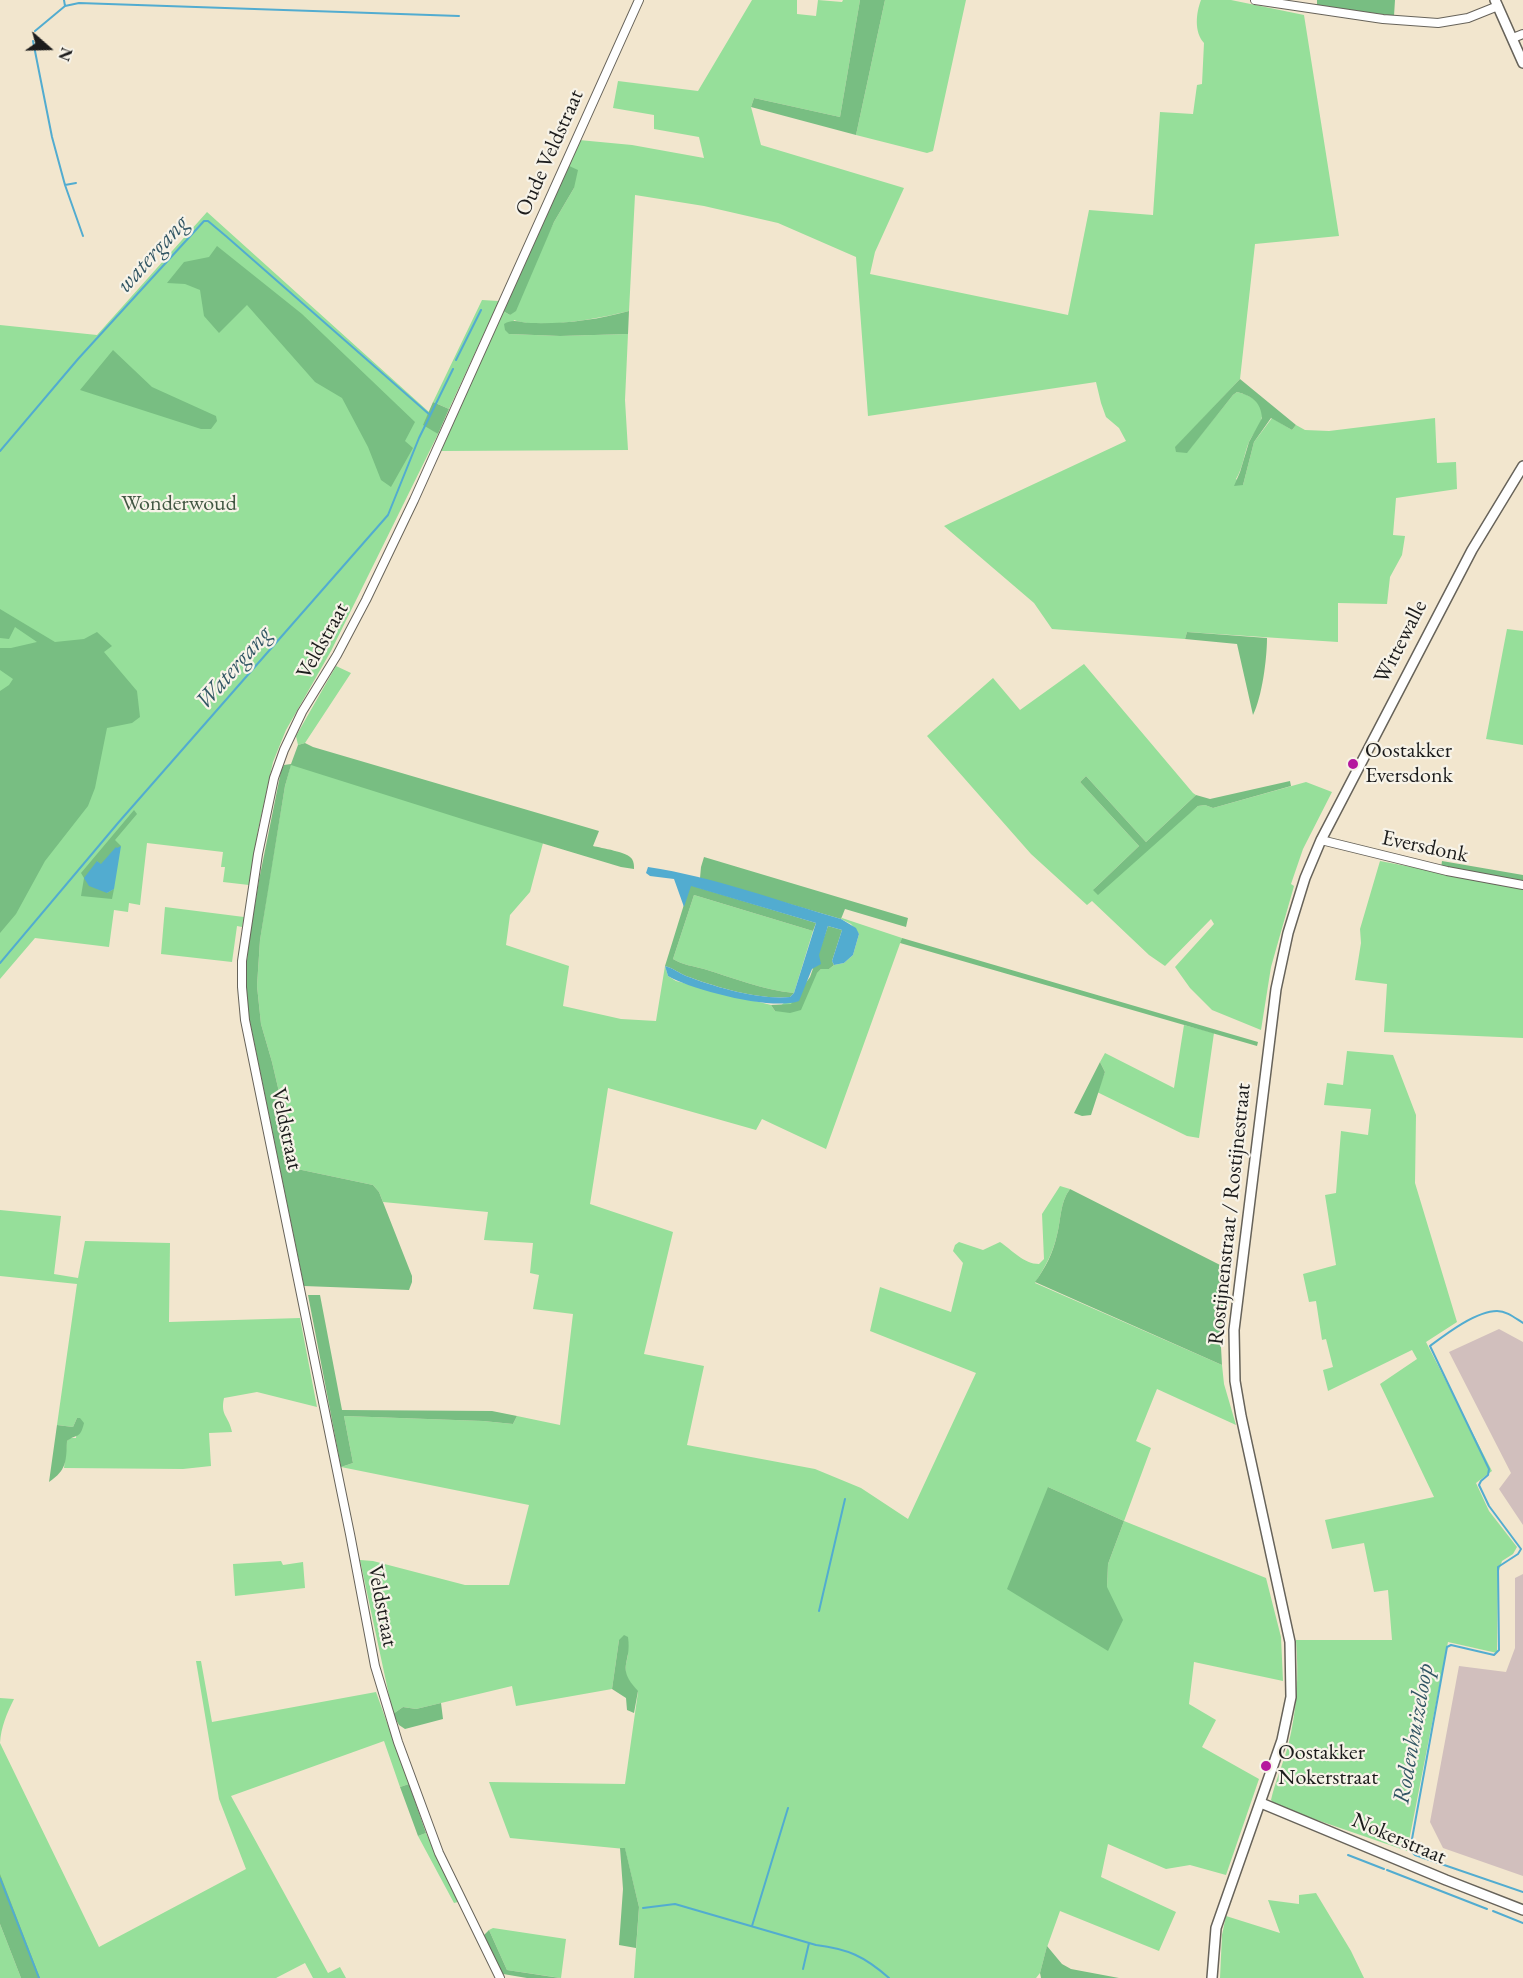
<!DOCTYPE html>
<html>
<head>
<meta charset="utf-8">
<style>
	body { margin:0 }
	#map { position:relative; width:1523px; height:1978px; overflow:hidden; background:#f2e6ce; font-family:"EB Garamond",serif }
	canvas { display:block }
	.north { position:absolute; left:18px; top:18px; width:60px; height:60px; -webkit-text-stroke:4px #f7f3e8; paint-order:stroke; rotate:110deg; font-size:16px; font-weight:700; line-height:24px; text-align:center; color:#1c1c1c }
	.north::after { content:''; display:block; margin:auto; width:21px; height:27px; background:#1c1c1c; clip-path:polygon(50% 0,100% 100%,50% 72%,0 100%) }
</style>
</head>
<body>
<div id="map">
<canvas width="1523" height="1978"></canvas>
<div class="north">N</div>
</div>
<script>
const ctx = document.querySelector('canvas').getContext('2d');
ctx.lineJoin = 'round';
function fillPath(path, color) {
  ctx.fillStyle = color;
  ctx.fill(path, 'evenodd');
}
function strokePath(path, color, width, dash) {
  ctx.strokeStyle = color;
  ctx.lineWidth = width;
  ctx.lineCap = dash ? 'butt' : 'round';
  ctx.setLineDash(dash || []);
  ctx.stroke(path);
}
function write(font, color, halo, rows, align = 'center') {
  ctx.font = font + ' "EB Garamond",serif';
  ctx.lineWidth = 4.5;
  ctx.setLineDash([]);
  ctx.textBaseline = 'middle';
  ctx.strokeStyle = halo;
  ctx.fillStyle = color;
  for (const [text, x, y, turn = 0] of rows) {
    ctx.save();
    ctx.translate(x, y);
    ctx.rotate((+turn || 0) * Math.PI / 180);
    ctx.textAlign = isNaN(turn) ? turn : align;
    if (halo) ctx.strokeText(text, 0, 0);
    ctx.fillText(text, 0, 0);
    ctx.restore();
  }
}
fillPath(new Path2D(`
	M1499 1329 1523 1342V1525L1499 1489 1511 1473 1449 1352Z
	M1523 1574V1876L1443 1848 1430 1822 1459 1666 1506 1672 1515 1648V1578Z`), '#d1bfbd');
fillPath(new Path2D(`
	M752 0H797V14L816 16 818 0 842 2 843 0H860L840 117 754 98 751 107 761 145 904 188 875 252 870 274 1068 315 1089 210 1153 215 1160 112 1193 114 1197 85 1202 84 1204 43C1194 32 1196 13 1201 0H1231L1304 15 1339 236 1255 244 1240 379 1176 447V452H1187L1233 395 1237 392C1251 395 1267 404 1261 421 1258 429 1252 435 1249 442 1244 454 1243 468 1236 479L1243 485 1254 442 1272 418 1292 430 1296 425 1305 430 1329 431 1435 418 1437 463 1456 462 1457 489 1396 498 1393 535 1405 536 1402 555 1390 577 1387 604 1338 603V642L1187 632 1185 639 1052 629 1034 603 944 526 1126 441 1119 428 1106 417 1101 403 1096 382 868 416 856 257 778 223 704 206 635 195 629 311C601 318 542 330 514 320L509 334 560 336 628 334 625 400 628 450 441 451 503 311 510 315 554 222 574 188 567 165 579 140 632 145 704 158 699 137 654 129V115L613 108 618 81 698 91Z
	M885 0H966L933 151 927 153 856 135Z
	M207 212 439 421 434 431 438 434 331 651 286 730 273 762 258 830 249 885 223 882 225 867H221L223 852 147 843 140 905 129 903 128 912 114 910 109 947 35 938 0 979V325L97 335Z
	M482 300 499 301 449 409 433 402Z
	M1507 629 1523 631V745L1486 739Z
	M1084 664 1193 793 1196 795 1146 842 1086 776 1080 782 1139 846 1093 890 1198 806 1205 805 1213 808 1306 782 1332 792 1303 849 1291 884 1294 886 1271 967 1261 1030 1212 1010 1190 988 1175 967 1214 924 1211 919 1165 966 1149 955 1092 901 1087 905 1031 854 927 736 993 678 1020 710Z
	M336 666 351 673 305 743 298 745 296 736Z
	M291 764 543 843 530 892 510 915 506 945 569 966 563 1006 621 1019 656 1021 665 966 668 976 676 981 771 1005 775 1011 821 969H829L834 965 844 963 853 955 859 934 851 924 841 919 842 918 902 938 826 1149 762 1119 756 1130 608 1088 590 1204 673 1232 644 1354 704 1366 687 1445 815 1469 861 1488 908 1519 976 1373 870 1331 880 1287 951 1312 963 1263 953 1251 955 1245 959 1242 983 1250 1000 1242C1012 1250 1024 1264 1039 1264L1044 1259 1042 1214 1060 1186 1070 1189C1060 1202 1061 1219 1057 1235 1053 1253 1045 1267 1035 1283L1222 1365 1224 1384 1236 1425 1157 1389 1136 1441 1151 1448 1124 1521 1266 1578 1281 1637 1283 1681 1194 1662 1189 1704 1216 1720 1202 1747 1259 1779 1226 1875 1190 1865 1166 1869 1108 1844 1101 1877 1176 1912 1159 1951 1060 1911 1046 1950 1040 1973 1036 1978H634L639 1907 625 1849 510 1838 489 1782 625 1784 638 1692C625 1677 623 1674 628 1655L619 1640 612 1689 516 1706 512 1686 416 1709 403 1707 393 1714 360 1560 373 1561 465 1585H509L529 1505 341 1467 353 1463 344 1416 483 1421 513 1424 517 1416 560 1425 573 1314 533 1309 539 1275 530 1273 533 1243 484 1240 488 1212 383 1202 379 1192 373 1185 297 1169 272 1062 261 1024 257 986 260 940 268 888 285 786ZM1048 1487 1124 1521 1108 1564 1107 1587Z
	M1380 861 1523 888V1038L1384 1032 1387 984 1355 980 1361 943 1360 929Z
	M694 895 813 931 794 993C763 990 734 978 704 969 693 966 683 965 673 959Z
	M165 907 244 917 242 927 237 926 232 962 161 954Z
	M1184 1025 1214 1033 1199 1138 1187 1136 1097 1092 1105 1072 1100 1062 1105 1053 1174 1088Z
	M1347 1051 1393 1055 1416 1115 1415 1183 1457 1322 1426 1342 1492 1471 1476 1483 1489 1511 1517 1547 1513 1554 1502 1561 1498 1574 1497 1653 1448 1642 1407 1851 1282 1808 1274 1804 1271 1800C1275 1782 1283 1764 1288 1746 1297 1710 1299 1677 1296 1640H1392L1388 1590 1374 1592 1364 1543 1332 1549 1325 1520 1434 1497 1380 1384 1417 1359 1412 1350 1328 1391 1323 1370 1333 1367 1326 1339 1322 1340 1316 1301 1309 1302 1303 1274 1336 1265 1325 1195 1336 1193 1341 1131 1368 1135 1371 1109 1324 1105 1327 1083 1343 1085Z
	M0 1210 61 1216 54 1274 78 1278 85 1241 170 1243 169 1322 300 1318 317 1407 257 1392 224 1398C220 1416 229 1416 232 1432L209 1433 211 1466 183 1469 64 1468 67 1441 70 1438H76L77 1418 73 1427 57 1425 77 1284 0 1276Z
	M281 1561 283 1565 303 1562 305 1588 235 1596 233 1564Z
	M196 1661H201L212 1722 376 1692 409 1784 400 1787 384 1741 231 1796 328 1973 340 1967 346 1978H313L305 1963 276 1978H38L0 1876V1698L14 1699C7 1713 1 1727 0 1743L99 1947 246 1869 219 1799Z
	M426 1833 458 1902 454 1903 418 1836Z
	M1316 1893 1351 1951 1364 1978H1220L1222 1935 1226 1916 1280 1933 1268 1900 1299 1904V1895Z
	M0 1924 21 1978H0Z
	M493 1928 566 1939 561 1978 507 1970 489 1930Z`), '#96df9a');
fillPath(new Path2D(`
	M860 0H885L856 135 751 107 754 98 840 117Z
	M1317 0H1395L1394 16 1317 5Z
	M567 165 578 170 574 188 554 222 516 311 510 315 503 311Z
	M217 246 302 314 415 422 405 441 413 448 391 487 381 480 368 447 342 398 315 382 247 305 219 333 204 316 200 290 185 284 167 283 184 262 209 257Z
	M629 311 628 334 560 336 509 334 505 330 504 324C514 318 520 323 531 323 564 324 597 320 629 311Z
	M113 350 152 387 216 416 217 421 211 429H201L80 390Z
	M1240 379 1296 425 1292 430 1271 418 1254 442 1243 485 1234 486 1240 472 1249 442 1262 418C1261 402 1252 396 1237 392L1233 395 1187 453 1176 452 1175 447Z
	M433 402 449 409 438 434 423 425Z
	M0 609 55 642 84 639 97 632 112 646 104 652 137 691 140 717 132 723 107 728 95 788 88 806 45 861 16 914 0 933V691L9 685 13 679 0 670V648H11L37 642 15 627 9 639 0 638Z
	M1187 632 1267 638C1267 659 1262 697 1253 715L1237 644 1185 639Z
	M305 743 313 747 599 831 593 846C601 848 628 852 632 859 634 862 634 866 634 869L621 867 478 824 291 765 285 786 260 940 257 986 261 1024 272 1062 297 1169 373 1185 379 1192 412 1276V1282L409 1290 304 1286 249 1017 245 985 248 948 259 880 281 771 284 765 291 764 298 745Z
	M1086 776 1146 842 1196 795 1210 799 1290 781 1291 786 1213 808 1205 805 1198 806 1098 895 1093 890 1139 846 1080 782Z
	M134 810 137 814 115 840 121 846 101 865 97 861 107 893 114 889 112 899 81 896 84 878 81 873Z
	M704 857 908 918 906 927 845 909 841 919 700 878 701 867Z
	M1442 861 1523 875V883L1441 868Z
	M690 885 816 923 813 931 694 895 673 959C683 965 693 966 704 969 734 978 763 990 794 993L790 997C758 1000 716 987 686 976 679 973 673 968 665 966Z
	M828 926 842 930 832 961 834 965 829 969H821L817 973 801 1010 790 1013 775 1011 771 1005 791 1004 810 977Z
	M902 938 1258 1042 1257 1046 900 943Z
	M1100 1062 1105 1072 1091 1115 1082 1116 1074 1113Z
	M1070 1189 1228 1269 1221 1347 1222 1365 1035 1282C1046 1267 1053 1253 1057 1235 1061 1219 1060 1202 1070 1189Z
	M308 1295H320L342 1410 492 1411 517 1416 513 1424 483 1421 344 1416 353 1463 341 1467Z
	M77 1418H80L84 1423C80 1440 77 1433 67 1441 66 1461 67 1470 49 1482L57 1425 73 1427Z
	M1048 1487 1124 1521 1108 1564 1107 1587 1123 1620 1108 1651 1007 1589Z
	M624 1635 628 1637C632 1665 615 1666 638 1691L634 1713 627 1710 626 1698 612 1689 619 1640Z
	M441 1703 443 1719 405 1729 399 1725 393 1714 403 1707 416 1709Z
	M409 1784 426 1833 418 1836 400 1787Z
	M620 1848H625L639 1907 636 1948 619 1945 623 1889Z
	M0 1874 40 1978H21L0 1924Z
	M489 1930 507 1970 560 1978H527L503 1974 483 1936Z
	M1047 1946 1062 1964 1071 1969 1119 1978H1041L1040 1973Z`), '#78be82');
fillPath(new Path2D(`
	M121 846 114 889 107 893 89 886 84 878 97 861 101 864 116 847 117 848Z
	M648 867C714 877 778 901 841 919L856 928 859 934 853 955 844 963 834 965 832 961 842 930 828 926 819 955 821 964 812 969 799 1001C773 1011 692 990 668 976L665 966C673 968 679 973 686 976 715 987 759 1000 790 997L794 993 816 923 691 886 684 907 674 879 650 876 646 873Z`), '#52acd0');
strokePath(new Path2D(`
	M65 6 79 3 459 16
	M35 31 65 6 64 0
	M33 41 52 137 65 185 83 236
	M65 185 76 183
	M456 360 481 310
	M0 451 78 359 204 221H208L227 237 430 415
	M0 963 118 823 388 515 419 438 453 369
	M1523 1323C1515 1318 1507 1311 1497 1311 1476 1311 1446 1334 1430 1346L1489 1469 1488 1475 1481 1481 1479 1485 1489 1506 1521 1549 1518 1554 1498 1567 1499 1650 1494 1655 1451 1645 1447 1647 1410 1850 1415 1855 1523 1892
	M819 1611 845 1499
	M1348 1855 1384 1869
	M1387 1870 1487 1909
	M0 1878 39 1978
	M643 1908 675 1904 816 1945C848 1949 864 1956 889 1978
	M1493 1911 1523 1923
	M752 1926 788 1808
	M803 1969 809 1943`), '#52acd0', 2);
const minor = new Path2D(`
	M1255 0 1383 19 1438 23 1468 18 1498 6
	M1513 38 1523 34
	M1321 840 1447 871 1523 885
	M500 1978 439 1853 398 1742 375 1666 350 1534 245 1020 242 987V961L258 854 274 778 284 750 302 712 337 655 366 600 414 500 639 0`);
const tertiary = new Path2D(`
	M1495 0 1523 63
	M1261 1803 1446 1880 1523 1910
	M1212 1978 1216 1928 1282 1740 1291 1697 1290 1642 1241 1416 1235 1381 1234 1330 1276 989 1288 933 1305 878 1321 840 1472 550 1523 466`);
strokePath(minor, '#67635a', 10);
strokePath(tertiary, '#67635a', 12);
strokePath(minor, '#fff', 8);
strokePath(tertiary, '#fff', 9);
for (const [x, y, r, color] of [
	[1353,764,6,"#b5179e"],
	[1266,1766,6,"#b5179e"]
]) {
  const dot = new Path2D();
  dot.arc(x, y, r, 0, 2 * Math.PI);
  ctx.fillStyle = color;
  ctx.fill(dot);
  strokePath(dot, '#f7f3e8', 2);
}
write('22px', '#1c1c1c', '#f7f3e8', [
	["Oude Veldstraat",550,153,-66],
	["Veldstraat",323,641,-61],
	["Wittewalle",1401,642,-63],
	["Eversdonk",1425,847,12],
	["Veldstraat",286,1129,78],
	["Rostijnenstraat / Rostijnestraat",1230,1214,-84],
	["Veldstraat",382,1606,79],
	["Nokerstraat",1399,1839,23]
]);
write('22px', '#415642', '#f7f3e8', [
	["Wonderwoud",179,504]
]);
write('22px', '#1c1c1c', '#f7f3e8', [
	["Oostakker",1365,751],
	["Eversdonk",1365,776],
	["Oostakker",1278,1753],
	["Nokerstraat",1278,1778]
], 'left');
write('italic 24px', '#325664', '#f7f3e8', [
	["watergang",153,254,-48],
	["Watergang",234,668,-49],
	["Rodenhuizeloop",1414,1734,-80]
]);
</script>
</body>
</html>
